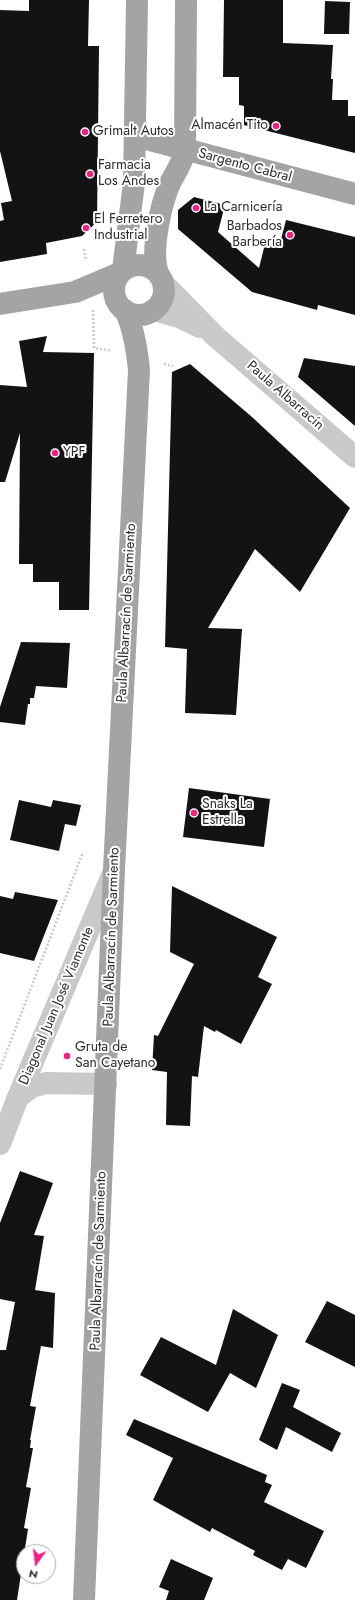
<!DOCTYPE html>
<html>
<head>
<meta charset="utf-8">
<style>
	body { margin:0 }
	#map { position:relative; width:355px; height:1600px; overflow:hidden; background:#fff; font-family:Jost,sans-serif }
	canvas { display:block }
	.north { position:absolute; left:16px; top:1544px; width:40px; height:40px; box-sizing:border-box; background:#fff; border:1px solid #ababab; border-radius:50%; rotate:194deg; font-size:11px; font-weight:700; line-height:16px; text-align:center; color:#2c2c2c }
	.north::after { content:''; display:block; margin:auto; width:14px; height:18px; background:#f12081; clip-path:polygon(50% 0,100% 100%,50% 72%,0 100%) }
</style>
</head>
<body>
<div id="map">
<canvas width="355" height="1600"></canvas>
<div class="north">N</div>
</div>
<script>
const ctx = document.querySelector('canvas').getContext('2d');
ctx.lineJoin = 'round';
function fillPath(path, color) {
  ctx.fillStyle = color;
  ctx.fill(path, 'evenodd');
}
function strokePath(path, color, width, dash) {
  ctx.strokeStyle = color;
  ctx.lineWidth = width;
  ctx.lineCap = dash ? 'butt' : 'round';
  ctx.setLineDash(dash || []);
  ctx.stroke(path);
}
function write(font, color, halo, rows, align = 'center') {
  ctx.font = font + ' Jost,sans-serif';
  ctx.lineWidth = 4;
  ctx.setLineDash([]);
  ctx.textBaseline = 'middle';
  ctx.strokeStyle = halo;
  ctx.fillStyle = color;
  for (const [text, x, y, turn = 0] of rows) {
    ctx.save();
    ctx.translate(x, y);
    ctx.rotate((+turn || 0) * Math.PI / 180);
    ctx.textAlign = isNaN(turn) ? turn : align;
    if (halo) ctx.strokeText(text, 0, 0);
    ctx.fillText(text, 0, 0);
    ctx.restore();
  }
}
fillPath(new Path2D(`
	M29 0H89L88 46H99L97 222 82 236 46 243 47 254 0 262V221L4 220 1 203 12 201 0 151V10L29 11Z
	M224 0H283V43L333 45 331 79H333L332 100H348V116H355V153L244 125V106L239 105V77H223Z
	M325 1 350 2 349 34H324Z
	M194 197 225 205 218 232 259 268 265 244 279 247 286 220 355 237V315L318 305 317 310 252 292 178 229V210Z
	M47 336 43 352 94 353 89 610H59V582H33V564H19L20 433 5 482H0V385L27 387 19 341Z
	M304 358 355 366V426L298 377Z
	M190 364 252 417 350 508 300 592 255 549 208 628 242 629 236 715 185 713 187 649 165 647 172 372Z
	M21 642 70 643 67 688 36 686 34 698H30V704H28L25 725 0 722V707Z
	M189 788 270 799 264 847 183 837Z
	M19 800 51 807 53 800 81 805 76 826 65 824 59 851 10 840Z
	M172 886 277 937 258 977 272 984 241 1044 216 1030 215 1032 204 1026 198 1077 192 1076 190 1126 166 1125 167 1072 152 1070 154 1035 158 1036 194 964 170 952Z
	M15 892 58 900 34 961 0 953V896L13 899Z
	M20 1171 53 1183 34 1235 44 1236 35 1290 55 1293 53 1348 41 1346 30 1406 36 1407 30 1440H31L30 1448H33L26 1487 31 1488 24 1528 28 1529 17 1600H0V1350H6L15 1302 0 1299V1223Z
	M327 1301 355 1315V1367L305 1342Z
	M233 1309 278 1335 256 1388 230 1373 208 1412 140 1375 161 1337 216 1365Z
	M282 1383 300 1390 293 1407 341 1433 332 1452 286 1427 277 1450 259 1440Z
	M134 1419 267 1475 265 1482 272 1485 264 1502 324 1531 306 1568 288 1559 282 1570 253 1555 255 1551 212 1528 210 1532 153 1500 173 1458 126 1435Z
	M171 1559 213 1578 204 1600H166L169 1591 159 1587Z`), '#131313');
strokePath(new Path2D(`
	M84 249 86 261
	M93 310 94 348 112 351
	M164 364 173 366
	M0 1069 83 852`), '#c9c9c9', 2.5, [2, 2]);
strokePath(new Path2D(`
	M163 283 215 336 355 457
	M153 310 179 317 200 327
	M18 1097 32 1087 46 1083 106 1084
	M0 1144 18 1097 113 873`), '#c9c9c9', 22);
strokePath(new Path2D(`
	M135 136 355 194
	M114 290a25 25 0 1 1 50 0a25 25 0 1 1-50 0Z
	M123 270 134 183 137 0
	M158 273C150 251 161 204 170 183 176 172 183 162 185 150L186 0
	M0 304 75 292 120 273
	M84 1600 114 870 139 370C137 349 134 329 125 310`), '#a4a4a4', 22);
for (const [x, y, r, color] of [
	[276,126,4,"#f12081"],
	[85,132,4,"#f12081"],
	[90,174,4,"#f12081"],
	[196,208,4,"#f12081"],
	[86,228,4,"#f12081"],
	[290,235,4,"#f12081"],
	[55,453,4,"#f12081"],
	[194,813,4,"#f12081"],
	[67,1056,4,"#f12081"]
]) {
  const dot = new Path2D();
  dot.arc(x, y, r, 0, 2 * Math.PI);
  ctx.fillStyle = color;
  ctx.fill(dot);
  strokePath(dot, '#fff', 1.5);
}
write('14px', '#2c2c2c', '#fff', [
	["Almacén Tito",268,126,"right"],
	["Grimalt Autos",93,132],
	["Farmacia",98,166],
	["Los Andes",98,182],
	["La Carnicería",204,208],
	["El Ferretero",94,220],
	["Industrial",94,236],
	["Barbados",282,227,"right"],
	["Barbería",282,243,"right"],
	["YPF",63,453],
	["Snaks La",202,805],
	["Estrella",202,821],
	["Gruta de",75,1048],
	["San Cayetano",75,1064]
], 'left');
write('14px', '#2c2c2c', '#fff', [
	["Sargento Cabral",245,166,15],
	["Paula Albarracín",285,396,41],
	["Paula Albarracín de Sarmiento",127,613,-87],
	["Paula Albarracín de Sarmiento",112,937,-88],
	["Diagonal Juan José Viamonte",57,1006,-67],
	["Paula Albarracín de Sarmiento",99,1261,-88]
]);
</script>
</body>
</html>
